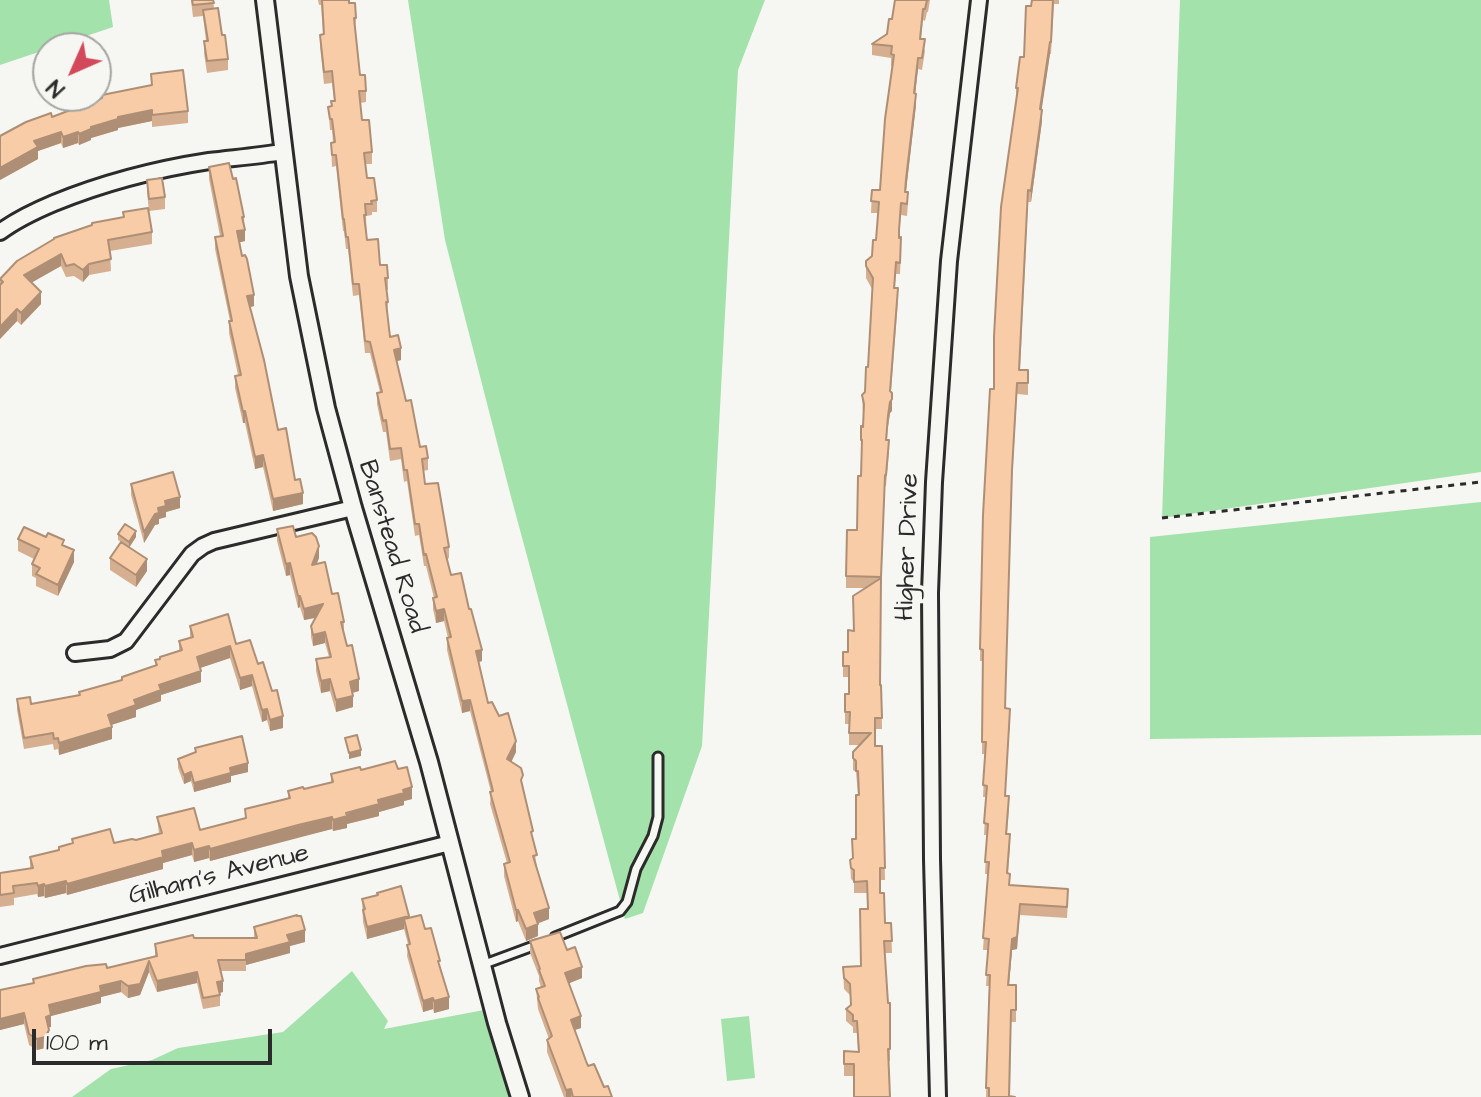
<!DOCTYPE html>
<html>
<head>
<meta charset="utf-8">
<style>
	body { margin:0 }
	#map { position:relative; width:1481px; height:1097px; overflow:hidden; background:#f6f6f2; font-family:"Architects Daughter",sans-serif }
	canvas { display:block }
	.north { position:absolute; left:32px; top:32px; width:80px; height:80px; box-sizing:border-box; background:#f6f6f2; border:2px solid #a5a5a2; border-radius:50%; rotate:225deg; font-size:22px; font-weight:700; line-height:32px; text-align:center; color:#2b2b2b }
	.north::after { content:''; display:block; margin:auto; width:28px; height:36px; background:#d1495b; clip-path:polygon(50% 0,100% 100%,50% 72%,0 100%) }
	.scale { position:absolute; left:32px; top:1029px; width:240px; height:36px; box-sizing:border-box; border:4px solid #2b2b2b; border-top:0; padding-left:10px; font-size:24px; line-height:28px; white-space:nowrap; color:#2b2b2b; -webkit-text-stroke:6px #f6f6f2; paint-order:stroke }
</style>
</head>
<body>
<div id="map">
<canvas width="1481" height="1097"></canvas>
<div class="north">N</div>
<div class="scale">100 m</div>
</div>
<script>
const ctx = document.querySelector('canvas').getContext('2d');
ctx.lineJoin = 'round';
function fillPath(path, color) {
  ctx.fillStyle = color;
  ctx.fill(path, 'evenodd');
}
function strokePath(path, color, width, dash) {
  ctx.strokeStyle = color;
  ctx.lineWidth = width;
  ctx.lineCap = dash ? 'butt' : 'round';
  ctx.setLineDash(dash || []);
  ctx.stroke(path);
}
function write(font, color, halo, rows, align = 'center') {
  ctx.font = font + ' "Architects Daughter",sans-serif';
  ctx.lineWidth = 8;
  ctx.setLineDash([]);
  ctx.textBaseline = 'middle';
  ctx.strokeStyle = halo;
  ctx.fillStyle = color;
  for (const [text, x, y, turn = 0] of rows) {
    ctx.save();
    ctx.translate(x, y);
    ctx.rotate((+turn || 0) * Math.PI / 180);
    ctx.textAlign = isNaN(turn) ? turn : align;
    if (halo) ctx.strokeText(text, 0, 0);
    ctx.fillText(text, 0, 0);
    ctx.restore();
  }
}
fillPath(new Path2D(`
	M0 0H109L113 27 0 65Z
	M408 0H765L738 70 702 746 643 913 625 919 510 493 445 240Z
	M1180 0H1481V472L1162 518Z
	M1481 502V735L1150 739V537Z
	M352 971 388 1021 384 1029 484 1010 509 1097H72L111 1069 152 1060 178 1048 283 1032Z
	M749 1016 755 1078 727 1081 721 1019Z`), '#a3e2aa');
const service = new Path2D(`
	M555 937 620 911 627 902 636 869 653 836 658 817V757
	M482 965 536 945`);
const minor = new Path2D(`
	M0 232C16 220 35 211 54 203 103 183 157 169 209 161 233 158 258 156 282 152
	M75 653 110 649 126 641 192 554 203 546 214 541 353 508
	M0 956 450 843
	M938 1097 932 859 930 593 934 482 949 261 979 0`);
const tertiary = new Path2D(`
	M265 0 299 276 326 408 353 508 429 762 497 1023 520 1097`);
strokePath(service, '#2b2b2b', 13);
strokePath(minor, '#2b2b2b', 20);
strokePath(tertiary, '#2b2b2b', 22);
strokePath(new Path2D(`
	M1162 518 1481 482`), '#2b2b2b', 3, [6, 6]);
strokePath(service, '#f6f6f2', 7);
strokePath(minor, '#f6f6f2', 14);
strokePath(tertiary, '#f6f6f2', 16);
fillPath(new Path2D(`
	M191 0H213L214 8 228 59V70L207 73 204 53V41H206L203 16 193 17Z
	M318 0H349L356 18 355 29 360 75 366 91V102L360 103 362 120 372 152V164H366L367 178 377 200V212H372V215L366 216 367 240 388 278V290H387L388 302 387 313 390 337 401 360 396 361 406 401 420 447 428 458V470L423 471 425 484 449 547V558L447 559 451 575 482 661 479 662 488 703 516 752 511 762 523 788 533 842 537 867 549 919 538 923V936L526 941 518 921 516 922 504 876V864L507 863 490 804 491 792 470 711 462 713 447 650V638H448L444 621 436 623 433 609V598H434L426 566H424L419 535 415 536 407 481 404 482 401 459 390 461 386 432H383L377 404V393L380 392 370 353H365L359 295 353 296 348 249H346L344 231H343L336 166 332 167 331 143 333 142 332 130H330L328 107 331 106 334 101 332 83 324 84 320 46V35L323 34 321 5H319Z
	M895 0H930L928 12H927L925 21 923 20 921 39 925 51 922 70 918 69 915 93 916 105 906 191 908 203 907 216 901 215 899 238 901 249 900 274H896L895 288 898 300 891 392 892 393V411L890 413 888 427 887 440 889 452 886 486H885L881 589 880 685H881L882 729H875V746H882L885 880H880V893L885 923H891L892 953H885L888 1003H890V1061L854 1076H844V1051L858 1052 857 1033H853V1027L846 1021V1009L850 1006V995L844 989 843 967 860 966 867 909V893H854V882L851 879 850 860 853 858 856 839 858 795 856 772 853 770V752L860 745H849V724H845V694H849V677H843V652H848L865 588H846V576L857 530 861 476 862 452H861V426L863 427V413L862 395 865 392 868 367 872 289 866 278V261L872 256 876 240 878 213H871L872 190H880L892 66H891V58L872 55V44L887 34 892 19Z
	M1032 0H1059V4H1054L1051 54H1050L1041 110 1042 121 1031 202H1028L1020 370H1028V395L1017 394 1012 482 1005 708 1010 720 1005 796 1009 808 1007 834 1010 846 1008 873 1010 885 1068 901 1067 918 1020 915 1017 949 1012 950 1009 985H1016V1022H1011L1010 1096 1015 1097H986L989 986H986L988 950H983L988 874H985L987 835H984L986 797H983L985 754H982L983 661H980L983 515 1016 99V88L1024 57Z
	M151 74 188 111V123L152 127V121L118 128V130L91 138V140L79 145 78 143 63 148 61 143 38 151V159L0 180V136L52 117 151 85Z
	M209 167 233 179 244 217 245 241 239 242 254 306 250 307 278 430 303 504 273 511 263 467 255 469 245 423H243L235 388V376L238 375 229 333V321H230L215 249V237L220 236 209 179Z
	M147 180 165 197V209L149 211 147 192Z
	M123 212 152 232V244L110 251 111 271 89 275 83 282 74 276 66 277 61 266 31 282 41 304 21 325 17 321 0 339V279L123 217Z
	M131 484 180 508 166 512V517L159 519V524L155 525 144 543 131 495Z
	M277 529 296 537 319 558 316 564 344 622V633L359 691 353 693V707L336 712 330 691 321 693 316 671V659L329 657 325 643 313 646 311 637V626L316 618 304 620 300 607 298 608 290 575 286 576 277 541Z
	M118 534 136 537 129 547 147 571 136 587 110 570V558L121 542 118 540Z
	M18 539 64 546 74 562 58 596 36 586V578L32 576V564L34 559 18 551Z
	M190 626 236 644 258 664 283 728 270 731 267 720 262 722 252 686 240 690 230 658 200 668 201 682 161 695V701L136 710V717L111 725 112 739 59 755 58 749 54 750 53 744 24 749 17 710V699L31 704 79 696V692L122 680V677L155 666V660L179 651V641L190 638Z
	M195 748 248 772 231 776V782L194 792 191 781 184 784 178 768V759L195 752Z
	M398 769 412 799 404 801V805L379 812V816L347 824V828L333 831 332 829 298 837 210 861 209 858 194 862 192 855 163 863V869L67 895 66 893 45 898 44 896 38 897 37 894 14 898V905L0 907V873L30 868V857L59 850 72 844V839L114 843 136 840 159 834 157 817 200 830 245 819V809L288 798V791L304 789 331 783V774L361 770Z
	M362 899 409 918 425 929 440 966 449 1009 434 1013 433 1009 423 1012 407 956 408 944 404 929 367 939 363 922Z
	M254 927 305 942 290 946V953L246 965V971H221L223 992 220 993V1006L203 1009 197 983 157 992 149 972 140 995 128 998 121 992 101 997V1003L51 1016V1027H49V1041L45 1048 37 1050 29 1045 24 1024 0 1030V990L33 983V979L107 968 155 957V944L194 938H254Z
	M530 941 567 950 582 978 569 983 581 1028 575 1030 586 1061 612 1097H564L547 1052V1040L549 1039 538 1009 536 989 541 987 539 981V976L530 953Z`), '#d5af90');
fillPath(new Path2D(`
	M1050 42V54L1040 121V109Z
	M918 58V69L914 105V93Z
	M916 94V105L906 191V179Z
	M152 110V121L118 128V130L91 138V140L79 145V134L91 127 118 117Z
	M1042 110V121L1031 202V191Z
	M61 132V143L38 151V159L0 180V168L34 141Z
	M78 132V143L63 148V137Z
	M245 230V241L237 243V231Z
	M61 254V266L24 287V275Z
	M89 264V275L83 282V270Z
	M898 288 890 401 892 399V411L890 413 888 427Z
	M41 292V304L21 325V313Z
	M254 295V306L247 308V296Z
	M17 309V321L0 339V327Z
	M401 348V360L394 362V350Z
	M245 411V423H243V412Z
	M263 455V467L255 469V457Z
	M303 493V504L273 511V499Z
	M180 497V508L166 512V517L159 519V524L155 525 144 543V532L158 508 165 501Z
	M136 531V537L129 548V542Z
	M319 546V558L312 576V565Z
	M74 550V562L58 596V585Z
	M147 559V571L136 587V575Z
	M290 563V575L286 576V564Z
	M298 596H300V607L298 608Z
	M323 604V616L304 620V609Z
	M444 609V621L436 623V611Z
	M325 632V643L313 646V635Z
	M230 646V658L197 669V657Z
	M482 650V661L476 663V651Z
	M201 671V682L161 695V701L136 710V717L108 726V715L134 700 159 685Z
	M252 675V686L240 690V678Z
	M330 679V691L321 693V681Z
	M359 679V691L350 693V682Z
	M353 696V707L336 712V700Z
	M470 700V711L462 713V701Z
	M267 709V720L262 722V710Z
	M283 716V728L270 731V720Z
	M112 727V739L59 755V743Z
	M516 741V752L507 771V759Z
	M361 750V756L349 759V753Z
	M248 763V772L231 776V782L194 792V783L230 768Z
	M191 772V781L184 784V775Z
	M412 787V799L404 801V805L379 812V816L347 824V828L333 831V820L403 790Z
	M332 817V829L210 861V849Z
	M192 843V855L163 863V869L67 895V884L162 851Z
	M209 846V858L194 862V850Z
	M66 881V893L45 898V886Z
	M44 884V896L38 897V886Z
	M1020 904 1017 949 1012 950 1008 996 1012 939Z
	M549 908V919L534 925V913Z
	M516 910H518V921L516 922Z
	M409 916V928L404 919V929L367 939V927Z
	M538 924V936L526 941V929Z
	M305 930V942L290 946V953L246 965V954L287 935Z
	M149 961V972L140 995 128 998V986Z
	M582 967V978L565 985V973Z
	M197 972V983L157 992V981Z
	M121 981V992L101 997V1003L51 1016V1027L46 1028V1017L49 1005 100 986Z
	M223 981V992L217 993V982Z
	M449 997V1009L434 1013V1001Z
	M433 998V1009L423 1012V1001Z
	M24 1013V1024L0 1030V1019Z
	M581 1016V1028L571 1031V1020Z
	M49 1030V1041L45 1048 37 1050V1039Z
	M571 1089V1097H566V1090Z`), '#ae8f75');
const building = new Path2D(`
	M192 0H213L214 3 193 5Z
	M322 0H349V3H355L356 18H354L360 75H365L366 91H359L362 120H369L372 152 364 153 367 178H374L377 200 371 201 372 204H365L366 215H364L367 240 378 239 380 265H387L388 278H385L388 302H386L390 337 398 335 401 348 394 350 406 401 411 400 420 447 426 446 428 458 422 459 425 484 438 483 449 547 444 548 451 575 461 573 469 609H471L482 650 476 651 488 703 492 702 499 716 508 713 516 741 507 759 521 768 523 775 521 780 533 831 531 832 537 855 533 856 549 908 534 913 538 924 526 929 518 910H516L504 864 510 862 490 792 493 791 470 700 462 701 447 638 451 637 444 609 436 611 433 598 437 597 426 554 424 555 419 524H415L407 470H404L401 448 390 449 386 420 383 421 377 393 382 392 370 342 365 341 359 284H353L348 237H346L344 219H343L336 155H332L331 143 335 142 332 119H330L328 107 332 106 331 101H335L332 71 324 72 320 35 324 34Z
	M895 0H928H927L925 9H923L920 39H925L922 58H918L914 93 916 94 906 179 905 192H908L907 204 901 203 899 230V238L901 237 900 263 896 262 894 288H898L890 391 892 393V399L890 402 888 416 886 440H889L886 475H885L881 577 846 576 847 530H857L858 476H861L862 440H861V426L863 427 864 404 862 395 865 392 866 367H868L873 278 866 266V261L872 256 873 240H876L879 202 871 201 872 190H880L885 119 894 55 891 54 892 46 872 44 887 34 889 19H892Z
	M1032 0H1053L1051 42H1050L1040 109 1042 110 1031 191 1028 190 1019 370H1028V383H1017L1012 470 1005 708 1010 709 1005 796H1009L1006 834H1010L1007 873 1010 874 1009 885 1068 889 1067 907 1020 904 1017 937 1012 939 1008 985H1016V1010H1011L1009 1096 1015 1097H989V1088H986L990 975H986L989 939 983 938 989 862H985L988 824 984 823 987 786 983 785 986 742H982L983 650 980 649 983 515 990 389H994V336L1001 207 1018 88H1016L1020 57H1024L1026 6H1031Z
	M218 8 222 35H225L228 59 207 61 204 41H208L203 10Z
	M183 70 188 111 152 115V110L118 117V119L91 127V129L79 134 78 132 63 137 61 132 34 141 38 147 0 168V136L26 122 51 113 52 117 102 98V95L152 85 151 74Z
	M229 163 233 179 236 178 244 217H242L245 230 237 231 242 256 245 255 247 259 254 295 247 296 264 360 278 430 286 428 295 480 300 479 303 493 273 499 263 455 255 457 245 411 243 412 235 376 241 375 229 321H232L215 237 223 236 209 167Z
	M162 178 165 197 149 199 147 180Z
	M148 208 152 232 108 240 111 259 89 264 83 270 74 264 66 266 61 254 24 275 41 292 21 313 17 309 0 327V285L3 282 0 279 17 261 54 239V238L92 225V223L124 217 123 212Z
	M173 472 180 497 165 501 166 506 158 508 159 513 155 514 144 532 131 484Z
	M125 524 136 531 129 542 118 534Z
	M293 526 296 537 312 533 316 537 319 546 312 565 325 562 332 594 338 593 344 622H341L347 646 352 645 359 679 350 682 353 696 336 700 330 679 321 681 316 659 331 657 325 632 313 635 311 626 323 604 304 609 300 596H298L290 563 286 564 277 529Z
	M24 527 46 537 48 533 64 540 62 545 74 550 58 585 36 574 40 568 32 564 39 549 18 539Z
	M121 542 147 559 136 575 110 558Z
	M881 578 880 685H881L882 718H875V746H882L885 868H880V893H884L885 923H891L892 941H884L888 1003H890V1049H888L890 1097H854V1064H844V1051L859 1052 857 1021H853V1015L846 1009 851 1005 850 984 844 978 843 967 861 966 860 909H868L867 881 854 882V870L851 868 850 860 853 858 852 839H856V795H859L858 771H856V761L853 758V752L871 733H849L850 712H845V694H849V666H843V652H848V630L854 631 853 596Z
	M228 614 236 644 250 640 258 664 263 662 272 691 277 690 283 716 270 720 267 709 262 710 252 675 240 678 230 646 197 657 201 671 159 685 161 690 134 700 136 705 108 715 112 727 59 743 58 738 54 739 53 733 24 738 17 699 30 697 31 704 80 695 79 692 122 680V677L157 665 155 660 160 659V657L182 650 179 641 193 637 190 626Z
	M357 735 361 750 349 753 345 738Z
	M242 736 248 763 230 768 231 773 194 783 191 772 184 775 178 759 196 752 195 748Z
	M395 761 398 769 407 767 412 787 403 790 404 793 378 800 379 804 346 813 347 816 333 820 332 817 298 825 210 849 209 846 194 850 192 843 162 851 163 857 121 869 67 884 66 881 45 886 44 884 38 886 37 883 13 886 14 893 0 895V873L33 868 30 857 59 850V847L73 843 72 839 110 829 114 843 132 839 136 840 162 833 157 817 194 808 200 830 246 818 245 809 290 798 288 791 303 787 304 789 333 782 331 774 360 767 361 770Z
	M401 886 409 916 367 927 363 910 365 909 362 899 378 895 377 893Z
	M297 915V916H301L305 930 287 935 290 942 246 954V960H218L223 981 217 982 220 995 203 998 197 972 157 981 149 961 140 984 128 986 121 981 100 986 101 992 49 1005 51 1015 46 1017 49 1030 45 1037 37 1039 29 1034 24 1013 0 1019V990L34 983 33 979 86 966 106 964 107 968 157 956 155 944 193 935 194 938H257L254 927Z
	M421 915 425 929 431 928 440 961H438L449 997 434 1001 433 998 423 1001 407 945 410 944 404 919Z
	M560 932 567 950 575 947 582 967 565 973 581 1016 571 1020 586 1061 588 1066 594 1064 604 1087 608 1086 612 1097H573L571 1089 566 1090 547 1040 552 1036 538 998 539 997 536 989 545 986 539 970 540 969 530 941Z`);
fillPath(building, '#f8cca7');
strokePath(building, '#ae8f75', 2);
write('26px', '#2b2b2b', '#f6f6f2', [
	["Banstead Road",391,547,73],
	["Higher Drive",909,547,-88],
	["Gilham's Avenue",219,876,-14]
]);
</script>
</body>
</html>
